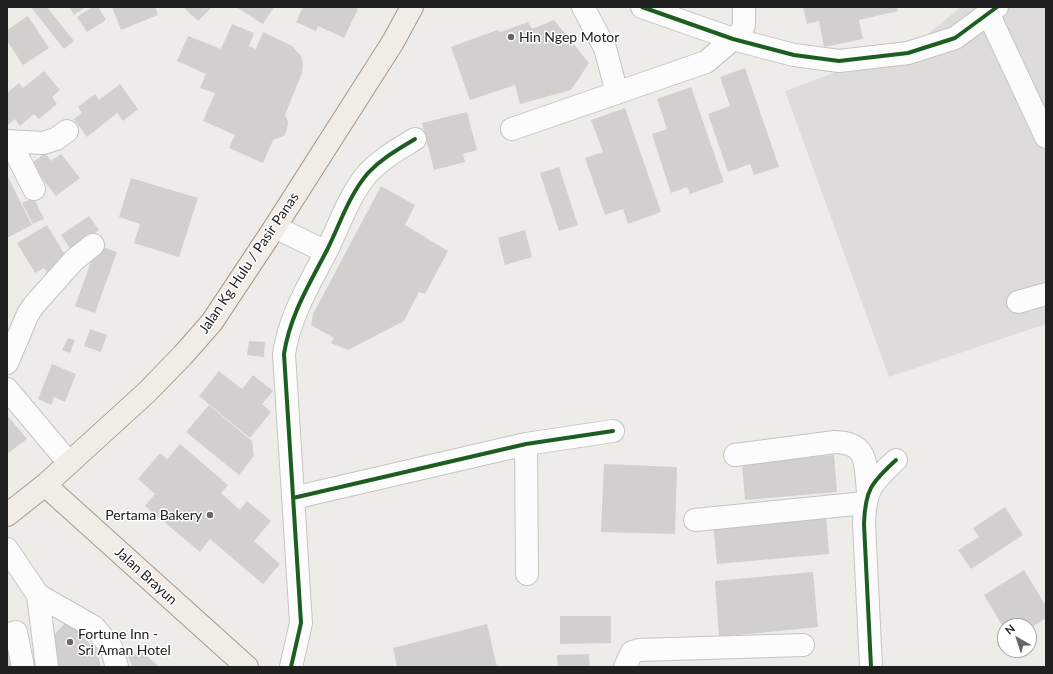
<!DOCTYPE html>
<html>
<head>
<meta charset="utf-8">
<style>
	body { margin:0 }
	#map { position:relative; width:1053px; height:674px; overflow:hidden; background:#eeece9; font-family:Lato,sans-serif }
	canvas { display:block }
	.frame { position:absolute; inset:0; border:8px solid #202020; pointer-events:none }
	.north { position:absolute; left:997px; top:618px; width:40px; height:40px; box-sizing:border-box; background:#fff; border:1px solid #a6a6a6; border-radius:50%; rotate:321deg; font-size:11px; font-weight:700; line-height:16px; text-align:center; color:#202020 }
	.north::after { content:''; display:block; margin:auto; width:14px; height:18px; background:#686766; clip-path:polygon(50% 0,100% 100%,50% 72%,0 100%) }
</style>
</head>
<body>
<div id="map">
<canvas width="1053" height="674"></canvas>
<div class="frame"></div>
<div class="north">N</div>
</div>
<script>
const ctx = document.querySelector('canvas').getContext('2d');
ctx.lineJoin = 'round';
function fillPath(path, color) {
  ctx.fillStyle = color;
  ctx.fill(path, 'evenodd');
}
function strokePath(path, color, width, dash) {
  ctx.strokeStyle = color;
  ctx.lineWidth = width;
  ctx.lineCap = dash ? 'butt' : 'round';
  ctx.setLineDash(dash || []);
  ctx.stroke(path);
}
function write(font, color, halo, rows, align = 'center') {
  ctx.font = font + ' Lato,sans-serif';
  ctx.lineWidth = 3;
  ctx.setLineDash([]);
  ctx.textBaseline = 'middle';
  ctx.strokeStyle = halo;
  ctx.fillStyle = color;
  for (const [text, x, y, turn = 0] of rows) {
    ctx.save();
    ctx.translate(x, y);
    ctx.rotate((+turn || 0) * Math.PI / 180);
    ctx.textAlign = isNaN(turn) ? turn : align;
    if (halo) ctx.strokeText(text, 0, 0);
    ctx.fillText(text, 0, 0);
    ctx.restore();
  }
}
fillPath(new Path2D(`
	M961 7H1046V324L889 377 785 91 919 41Z`), '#dddcda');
fillPath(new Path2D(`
	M31 7H47L74 41 64 49Z
	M69 7H86L74 15Z
	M92 7H98L106 20 87 32 77 17Z
	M112 7H155L158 15 121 30Z
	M183 7H212L198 21Z
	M236 7H274L263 24Z
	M303 7H353L358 9 344 38 318 26 316 31 296 22Z
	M803 7H897L898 11 859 20 863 39 824 47 819 21 807 24Z
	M28 16 49 48 23 65 7 41V30Z
	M554 20 589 63 571 90 520 104 515 85 470 100 451 47 497 30 501 32 528 22 532 29Z
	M232 24 254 33 249 46 256 49 263 32 292 46 301 56 303 62 302 73 285 115 288 122 287 129 284 136 273 140 263 163 229 148 235 135 203 121 215 93 200 88 206 74 177 61 188 36 221 49Z
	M745 68 779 167 754 175 750 164 728 172 708 114 730 106 720 77Z
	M44 71 60 90 52 97 57 104 39 119 34 114 20 126 15 119 7 126V93L19 83 23 88Z
	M120 84 138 109 123 121 117 113 87 137 74 119 82 113 78 107 95 94 99 100Z
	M691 87 724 182 690 194 687 187 671 193 652 134 667 129 657 99Z
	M625 108 661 212 628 224 623 209 605 215 585 158 603 152 591 120Z
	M467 112 477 150 463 154 465 162 434 170 422 123Z
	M45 153 51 161 61 154 80 178 56 196 31 164Z
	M559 167 578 225 559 231 540 173Z
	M7 175 32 225 7 238Z
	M131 178 198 198 179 257 134 243 140 224 119 217Z
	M381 186 415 205 405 225 448 251 425 294 419 292 404 321 348 350 331 343 334 338 311 325 313 314Z
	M34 198 44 219 33 224 22 203Z
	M89 216 99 230 71 250 61 235Z
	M47 225 65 255 57 260 61 267 49 275 44 268 35 273 17 243Z
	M525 230 532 257 505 265 498 238Z
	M97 245 117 252 95 313 75 306Z
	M90 329 107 335 101 352 84 346Z
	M68 338 75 340 70 353 62 350Z
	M249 341 265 342 264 357 247 355Z
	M52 364 76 374 65 402 54 397 51 405 38 399Z
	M219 371 242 389 253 375 273 391 262 404 271 412 250 438 199 396Z
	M209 405 252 441 254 456 239 475 186 432Z
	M7 415 27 439 7 454Z
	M180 444 228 485 221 493 240 510 247 501 271 521 254 541 280 564 263 584 210 539 200 552 145 506 155 494 138 479 160 453 167 459Z
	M834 455 837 492 745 500 742 463Z
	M604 464 677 467 675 534 601 532Z
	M1005 507 1023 535 971 569 958 550 979 537 973 528Z
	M826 514 829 554 717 564 713 524Z
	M1024 570 1046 606V618L1029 629V626H1005V630L984 595Z
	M813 572 818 627 719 637 715 581Z
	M560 616H611V643L560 644Z
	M65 623 79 628 82 637 96 648 101 667H51L48 650 54 635Z
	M487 624 497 667H397L393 648Z
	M10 646 14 667H7V647Z
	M144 653 159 667H128L132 666 128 656Z
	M589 654 590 667H558L557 655Z`), '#d2d0ce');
const minor = new Path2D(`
	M583 7 605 48 617 93
	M642 7 733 39 794 55 839 61 908 53 955 38 997 7
	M988 13 1046 137
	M512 129 706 62 733 39 739 36 744 25V7
	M7 141 43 143 56 139 67 131
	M10 141 34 189
	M275 227 326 252
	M1018 302 1046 294
	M7 363 28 314 34 305 74 260 93 245
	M7 389 69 463
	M526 444 527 574
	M735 455 835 442C869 443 865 464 868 492
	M293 498 526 444 613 431
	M695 520 865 503
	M7 549 38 595 94 627 111 647 117 667
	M38 595 47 667
	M7 635 16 632 23 667
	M291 667 301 623 284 354C290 315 309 285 327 250 340 224 349 195 368 173 382 158 399 149 415 139
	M625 667 632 652 639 650 803 645
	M871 667 864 524C865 490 871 483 896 460`);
const major = new Path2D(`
	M45 485 247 667
	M7 515 45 485 147 392 183 355 212 322 275 227 393 42 412 7`);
strokePath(minor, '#c5c4c3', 24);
strokePath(major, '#a39b87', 24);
strokePath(minor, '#fcfcfc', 22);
strokePath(major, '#f1ede6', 22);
strokePath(new Path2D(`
	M642 7 733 39 794 55 839 61 908 53 955 38 997 7
	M293 498 526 444 613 431
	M291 667 301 623 284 354C290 315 309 285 327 250 340 224 349 195 368 173 382 158 399 149 415 139
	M871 667 864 524C865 490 871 483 896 460`), '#1b5e20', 4);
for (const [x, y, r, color] of [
	[511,37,4,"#686766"],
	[210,515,4,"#686766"],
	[70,642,4,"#686766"]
]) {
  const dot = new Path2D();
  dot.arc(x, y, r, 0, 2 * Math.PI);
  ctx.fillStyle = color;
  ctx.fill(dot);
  strokePath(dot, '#fff', 1.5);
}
write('14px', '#202020', '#fff', [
	["Hin Ngep Motor",519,37],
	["Pertama Bakery",202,515,"right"],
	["Fortune Inn -",78,634],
	["Sri Aman Hotel",78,650]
], 'left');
write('14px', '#202020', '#fff', [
	["Jalan Kg Hulu / Pasir Panas",249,263,-56],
	["Jalan Brayun",146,576,42]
]);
</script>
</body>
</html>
